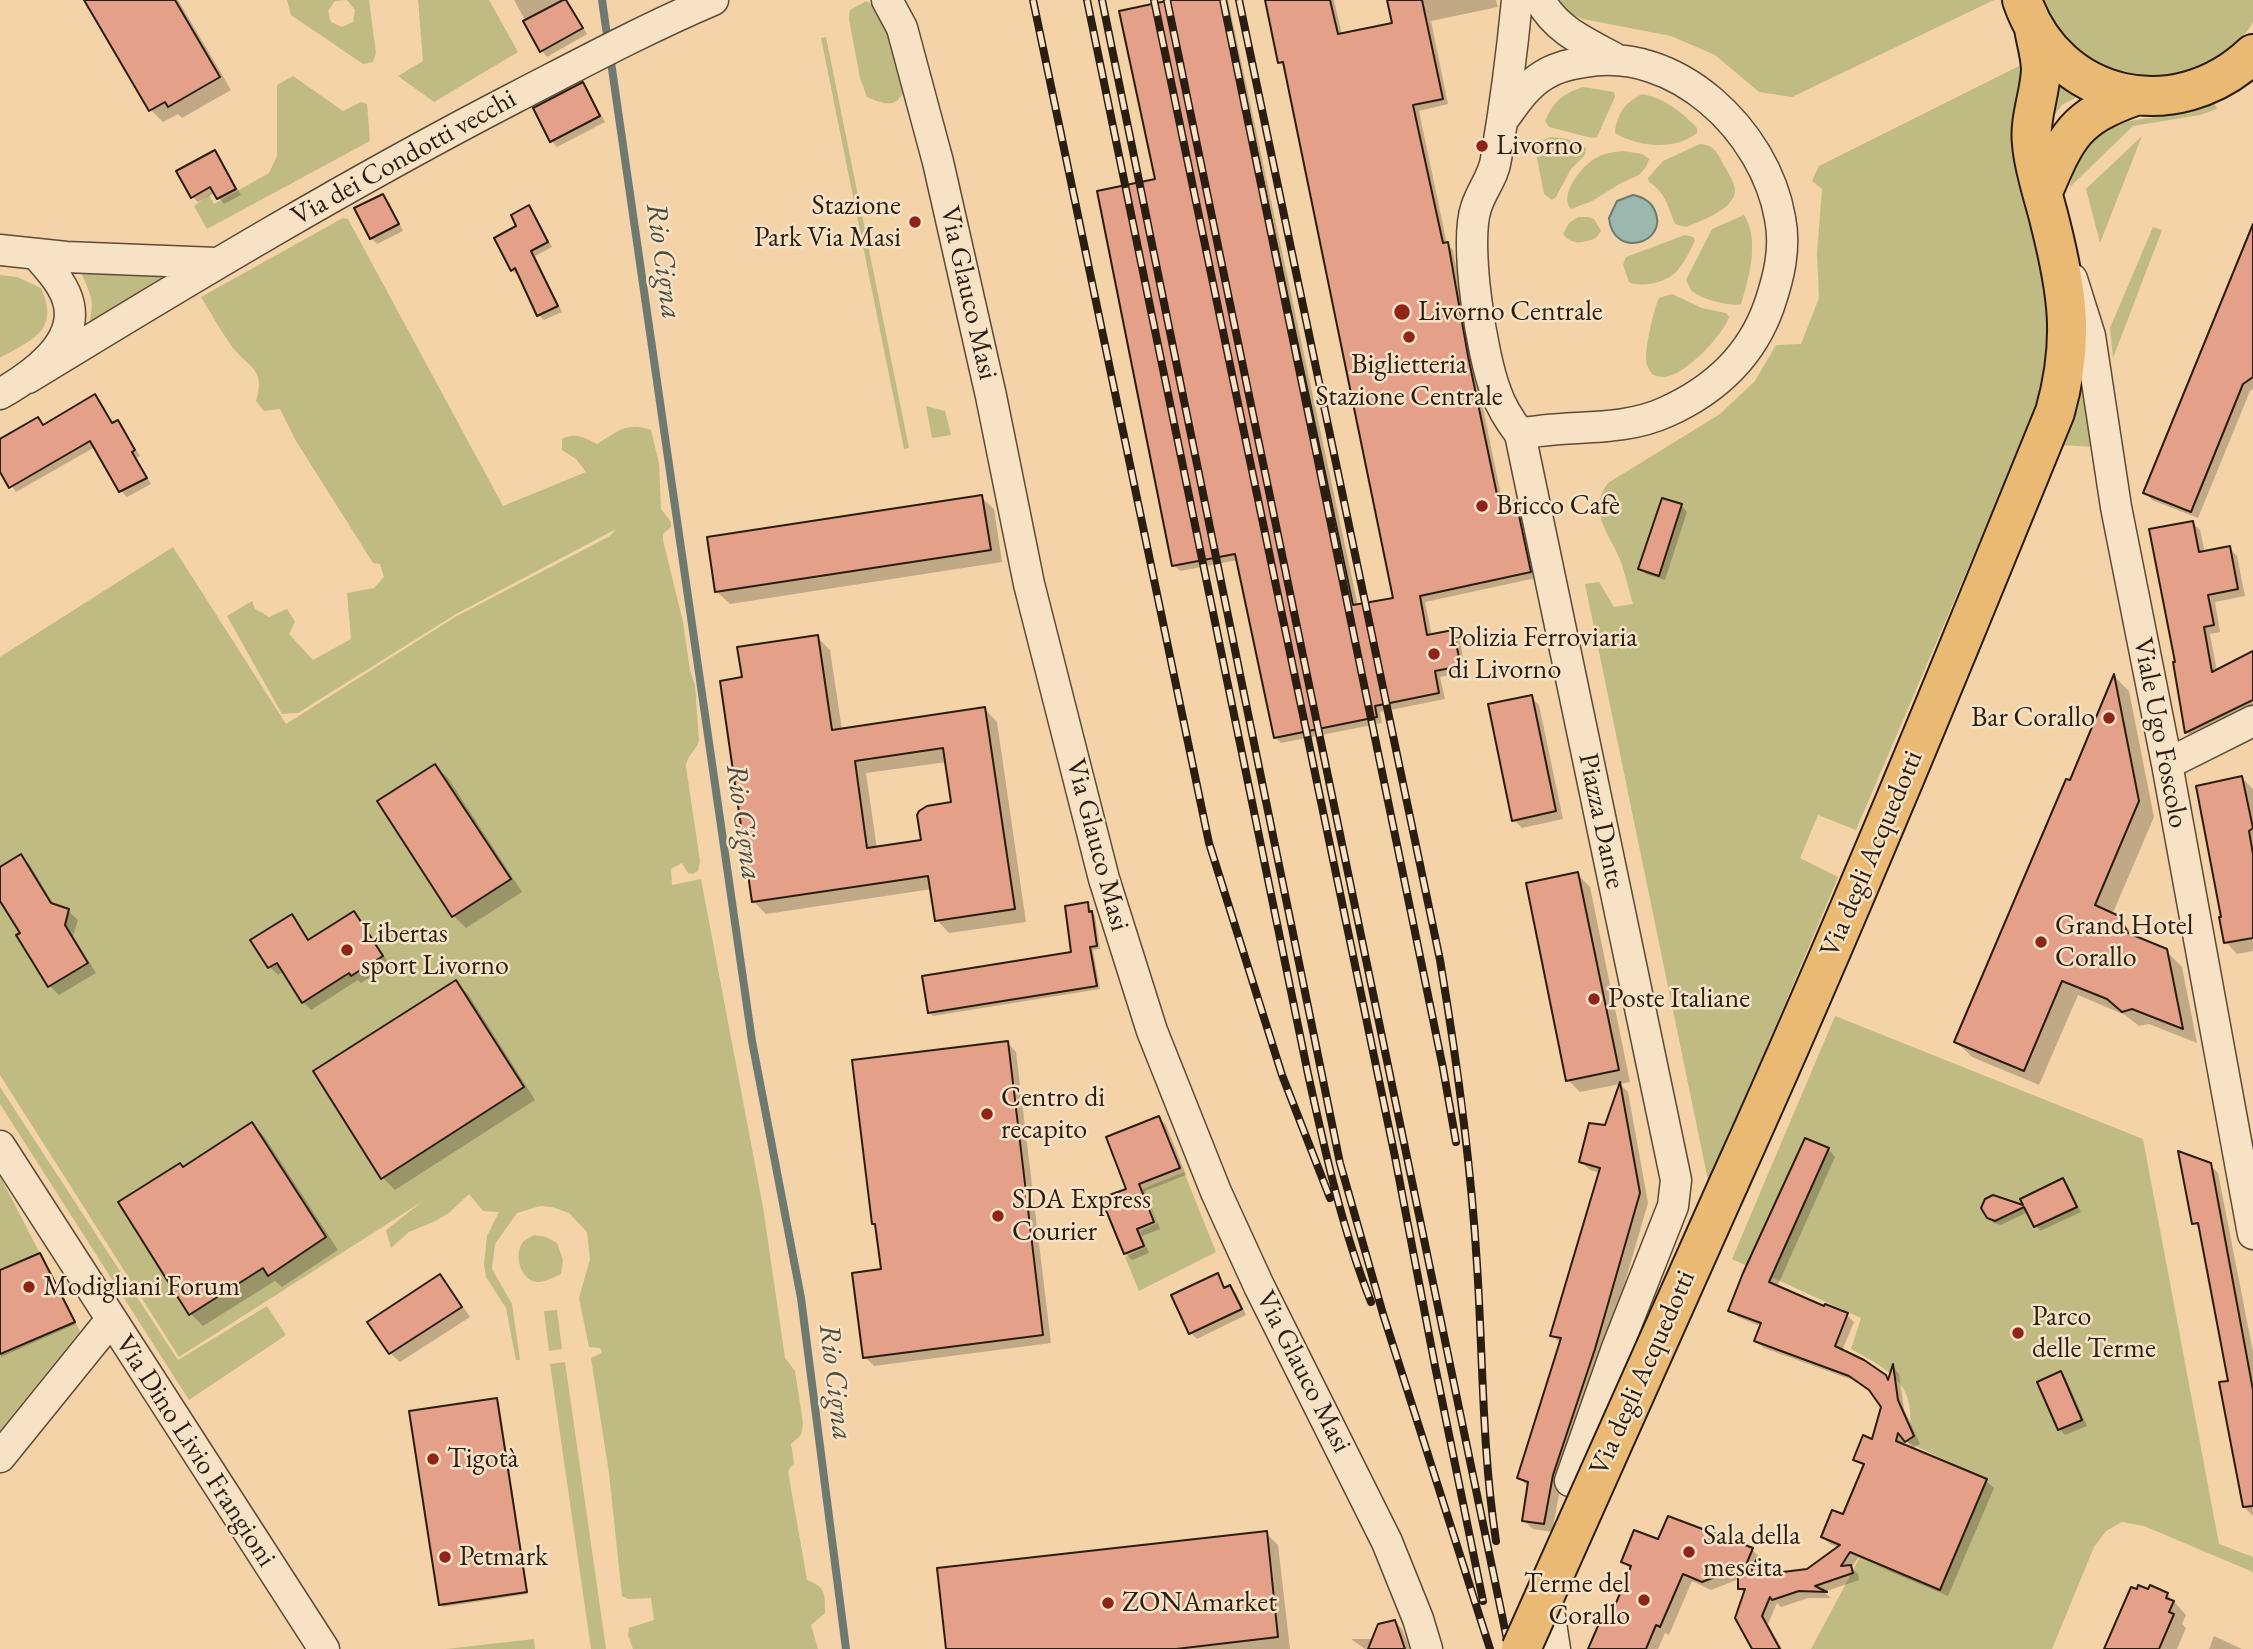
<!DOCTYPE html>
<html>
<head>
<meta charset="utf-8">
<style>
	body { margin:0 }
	canvas { display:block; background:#f3d3a7 }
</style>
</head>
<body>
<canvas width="2253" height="1649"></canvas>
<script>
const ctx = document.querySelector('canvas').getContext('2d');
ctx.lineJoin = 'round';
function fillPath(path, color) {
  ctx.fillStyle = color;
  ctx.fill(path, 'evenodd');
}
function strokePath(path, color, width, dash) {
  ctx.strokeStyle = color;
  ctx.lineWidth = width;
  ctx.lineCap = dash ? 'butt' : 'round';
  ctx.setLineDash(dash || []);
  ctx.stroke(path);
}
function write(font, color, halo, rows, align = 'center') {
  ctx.font = font + ' "EB Garamond",serif';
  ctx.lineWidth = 5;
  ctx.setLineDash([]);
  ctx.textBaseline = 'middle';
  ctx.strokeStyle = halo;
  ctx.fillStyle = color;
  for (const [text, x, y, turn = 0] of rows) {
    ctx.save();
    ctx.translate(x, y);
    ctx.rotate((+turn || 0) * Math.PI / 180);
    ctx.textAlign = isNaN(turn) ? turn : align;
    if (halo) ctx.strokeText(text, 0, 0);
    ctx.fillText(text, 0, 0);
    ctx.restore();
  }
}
fillPath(new Path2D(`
	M287 0H369L376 53 373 62 363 64 291 15ZM347 0 355 10 353 22 342 27 331 22 328 11 335 1Z
	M418 0H489L518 52 434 102 398 76 423 61Z
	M1560 0H1994L1792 97 1759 92 1715 55 1671 36 1583 19 1566 12Z
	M2043 0H2253C2253 6 2253 15 2253 21 2250 30 2239 40 2232 46 2197 77 2146 87 2103 66 2074 52 2056 28 2043 0Z
	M866 1C894 15 899 58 907 86 897 108 888 106 867 97L860 78 849 19 850 10Z
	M826 37 909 448 904 449 821 38Z
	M2046 59 2093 88 2062 105 2045 128Z
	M2021 65 2026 78 2016 177 2055 317 2043 393 1856 830 1818 815 1800 858 1838 877 1709 1185 1585 584 1599 582 1614 607 1633 604C1629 591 1626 578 1622 565 1613 537 1585 512 1608 483L1720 414 1755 381 1776 345 1801 344 1819 298 1817 253 1822 189 1812 181 1819 166Z
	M293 76 343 111 361 102 367 104 370 141 207 229 194 206 209 195 214 204 269 173 277 156V85Z
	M1583 87 1614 92 1615 97 1597 137 1592 138 1549 127 1545 121C1554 101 1562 94 1583 87Z
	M1642 94C1664 98 1682 112 1697 128V133C1674 151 1638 147 1615 133 1617 113 1625 103 1642 94Z
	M2213 100 2217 109 2200 115 2133 126 2070 187 2075 164 2097 136 2117 123 2180 113Z
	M2142 136 2100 243 2086 189Z
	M1552 137 1567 139 1586 148 1585 155 1571 169 1556 197 1552 200 1544 194 1535 148 1545 139Z
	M1700 144C1714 145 1717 152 1723 164 1727 171 1734 181 1735 189 1736 209 1701 221 1686 227L1675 224C1668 207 1666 193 1649 182L1648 178 1663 161Z
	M1623 151 1642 154 1649 159 1646 167 1639 175 1621 183 1592 201 1571 209C1558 196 1582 165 1596 158 1604 153 1614 152 1623 151Z
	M1744 215C1760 239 1749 279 1741 304 1731 307 1699 299 1691 290 1689 287 1688 283 1686 280L1712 229Z
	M1578 217H1588L1594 219 1601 231 1596 238C1584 243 1572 246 1563 234L1569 223Z
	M343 218 348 219 503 506 586 472 576 459 562 450V439C575 432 585 438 597 444 617 432 626 421 651 430L659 463 661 509 671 522V527L663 534V540L683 622 690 670 695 685 699 741C696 751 686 756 686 767L700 861 698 871 693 874 688 873 682 863 671 869 672 885 701 879 763 1207 785 1358 795 1371 803 1423 801 1435 791 1444 794 1463 788 1471 807 1580C826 1587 825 1594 825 1613L811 1625 818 1649H633L628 1635 629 1628 654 1620 651 1598 628 1599 622 1596 609 1473 591 1358 602 1353 600 1348 589 1347 579 1298 590 1259 587 1232 569 1213 552 1207 540 1206 517 1213 495 1244 492 1269 512 1304 520 1360H516L506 1308 486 1277 484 1264 487 1236 499 1212 483 1211 469 1194 449 1213 433 1222 409 1232 391 1248 386 1230 423 1201 179 1357 0 1075V657L173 547 286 724 455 617 610 536 616 529 456 614 298 713 282 714 227 616 252 601 255 609 269 617 287 609 295 622 289 634 313 660 351 639 347 593 374 588 384 577 380 564 373 563 296 441 280 409 264 411 256 401C267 367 246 367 231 345 220 330 211 313 201 297Z
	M2153 227 2162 230 2113 358 2110 328Z
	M1685 235 1693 237 1695 241C1690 251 1684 263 1677 271 1666 283 1642 288 1629 282L1623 265 1626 257Z
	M79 268 173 277 87 332C96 300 92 298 79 268Z
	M0 275 17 277 41 288C60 331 33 339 0 358Z
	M1672 294 1702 308 1726 313 1729 317C1723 335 1685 376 1664 377 1660 377 1657 376 1653 375 1651 372 1648 369 1647 365 1643 353 1654 309 1659 298Z
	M2087 361 2095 447 2060 445Z
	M926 406 945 411 951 435 932 438Z
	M1835 1016 2143 1139 2219 1544 2253 1557V1572L2144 1526 2122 1522 2106 1531 2094 1547 2052 1649H1811L1859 1559 1940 1589 1987 1480 1907 1442C1920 1388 1895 1373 1851 1349L1861 1318 1732 1259Z
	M0 1087 178 1360 267 1306 286 1335 189 1400 0 1104Z
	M1184 1172 1216 1252 1139 1291 1125 1257 1146 1247 1140 1231 1157 1223 1147 1198 1138 1201 1135 1192Z
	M0 1176 80 1331 0 1430Z
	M534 1235 546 1237 557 1243 563 1260 561 1274C555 1276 546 1282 539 1282 521 1283 512 1253 524 1241 525 1240 532 1236 534 1235Z
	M557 1310 562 1349 549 1351 544 1311Z
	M565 1362 606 1649H591L550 1364Z
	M534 1639 535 1649H446Z`), '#c0bb83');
const water = new Path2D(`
	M1633 195C1643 197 1651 201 1655 211 1669 243 1613 260 1609 218L1617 201Z`);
fillPath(water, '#9cb7ae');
strokePath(water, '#6e7a70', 2);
fillPath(new Path2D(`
	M86 0H178L231 90 182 118 178 114 163 122 151 110Z
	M514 0H567L587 34 547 57 542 51Z
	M1185 0H1228L1358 606 1395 599 1285 68 1280 62 1267 0H1334L1342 35 1395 24 1389 0H1496L1498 7 1431 21 1448 104 1419 111 1447 244 1453 250 1474 364 1503 505 1516 503 1522 509 1536 578 1425 602 1432 636 1453 632 1459 638 1466 672 1440 677 1445 699 1380 712 1382 723 1281 743 1275 737 1238 560 1180 571 1174 565 1157 180Z
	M582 84 588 90 605 122 557 147 552 141 535 109Z
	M214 152 220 158 241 195 224 204 215 193 198 202 192 196Z
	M383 196 389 202 403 231 377 244 371 238Z
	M529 207 534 213 552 247 535 256 562 312 544 320 539 315 520 274 517 275 512 270 519 227Z
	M2253 227V389L2250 391 2198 518 2152 500 2145 492Z
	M95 396 113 424 117 422 123 428 140 456 136 458 151 484 127 497 121 491 95 447 16 492 0 469V441L38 419 45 426Z
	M981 497 994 509 1002 562 730 604 717 592Z
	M1663 500 1682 506 1687 512 1665 580 1646 574 1640 568Z
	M2193 523 2200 530 2205 553 2229 548 2237 556 2245 596 2215 602 2220 632 2210 634 2217 671 2253 654V711L2194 739 2187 732 2177 663Z
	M817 637 830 650 842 730 985 709 997 722 1026 922 949 933 937 920 932 889 766 914 753 901ZM947 762 953 803 923 842 877 849 866 773Z
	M2115 677 2129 691 2154 817 2112 915 2118 918 2137 939 2166 951 2182 967 2197 1043 2149 1024 2139 1026 2125 1015 2078 995 2039 1085 1972 1057 1956 1041 2071 783Z
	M1531 697 1539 705 1563 819 1522 828 1514 820Z
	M435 766 448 778 522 892 466 928 454 916Z
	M2242 778 2253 789V951L2237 954 2226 942Z
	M21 856 30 865 55 907 68 911 78 920 73 936 96 973 59 995 50 986 19 936 22 934 0 898V869Z
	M1577 874 1590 887 1630 1082 1580 1092 1568 1080Z
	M1087 904 1095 916 1100 949 1093 950 1100 989 933 1016 929 1012 1073 954Z
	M354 913 362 921 390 965 361 983 358 980 311 1010 303 1002 284 971 278 975 270 967 291 916 310 941Z
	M455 982 468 994 535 1100 395 1190 382 1177Z
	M1007 1042 1016 1052 1051 1343 874 1366 865 1357 883 1271 878 1227 874 1223Z
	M1621 1085 1628 1092 1648 1203 1603 1358 1561 1484 1552 1532 1533 1529 1524 1521 1529 1487 1519 1478 1561 1344 1552 1335 1600 1173 1590 1170 1581 1162 1606 1127Z
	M1159 1118 1166 1125 1186 1175 1145 1191 1160 1229 1142 1236 1149 1253 1132 1260 1125 1253 1129 1190Z
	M251 1124 264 1136 338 1250 282 1287 275 1281 203 1326 191 1314 183 1169Z
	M1828 1149 1835 1157 1777 1287 1825 1308 1847 1315 1854 1322 1842 1351 1890 1381 1894 1368 1899 1374 1904 1409 1920 1444 1913 1448 1905 1440 1904 1446 1986 1481 1994 1488 1948 1596 1858 1558 1851 1568 1858 1574 1859 1580 1824 1592 1831 1598H1808L1781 1607 1777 1603 1768 1624 1782 1649H1754L1745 1594 1740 1588 1739 1579 1711 1590 1692 1581 1669 1635 1665 1633 1658 1649H1590L1615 1610 1632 1570 1623 1562 1658 1541 1669 1518 1752 1550 1761 1558 1759 1563 1782 1573 1807 1571 1839 1548 1830 1544 1823 1537 1844 1517 1865 1467 1855 1459 1874 1441 1883 1407 1873 1394 1858 1382 1764 1348 1756 1340 1762 1327 1738 1317 1730 1310ZM1772 1588 1783 1589 1767 1601Z
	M2210 1165 2218 1173 2253 1352V1516L2245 1508 2221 1384 2230 1382 2201 1230 2194 1223Z
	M2063 1180 2068 1185 2081 1212 2040 1231 2028 1212 2001 1225 1994 1223 1988 1217 1993 1197 2027 1208Z
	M42 1257 76 1324 1 1357 0 1272Z
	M1217 1275 1227 1289 1230 1287 1236 1293 1246 1315 1197 1339 1191 1333Z
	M440 1276 449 1286 470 1317 400 1362 390 1353 370 1322Z
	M2061 1373 2066 1379 2087 1426 2065 1435 2060 1429Z
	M496 1400 499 1402 528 1594 443 1607 440 1604Z
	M1266 1533 1278 1545 1290 1649H948Z
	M2167 1594 2186 1615 2182 1624 2186 1628 2177 1649H2107Z
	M1395 1622 1402 1629 1410 1649H1365L1351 1639H1374Z
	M2214 1636 2242 1649H2209Z`), '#0003');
strokePath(new Path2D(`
	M602 0 608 42
	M610 55 752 1041 801 1298 846 1649`), '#6e7a70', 8);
const building = new Path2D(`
	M84 0H175L220 77 168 107 165 102 149 111Z
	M563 0H566L583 28 540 52 523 21Z
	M1171 0H1225L1353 605 1393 598 1283 62 1278 63 1265 0H1330L1338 34 1392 23 1387 0H1422L1443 99 1413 105 1443 243 1448 242 1468 356 1499 504 1516 501 1531 572 1420 596 1427 635 1453 630 1461 666 1435 671 1439 693 1375 706 1377 717 1274 738 1235 554 1172 566 1097 191 1155 179 1119 11Z
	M583 82 600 116 550 142 533 108Z
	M215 150 236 189 217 199 210 187 191 198 176 171Z
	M383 194 399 224 370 239 354 208Z
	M529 205 548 242 531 251 558 306 537 316 515 268 511 271 494 238 516 226 511 215Z
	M2253 224V377L2243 384 2191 512 2143 493Z
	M95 394 112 423 118 420 135 450 132 452 147 478 119 492 90 441 9 488 0 472V439L38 417 43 425Z
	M982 495 991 550 715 592 707 537Z
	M1662 498 1682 504 1659 576 1638 569Z
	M2193 521 2199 552 2230 546 2238 589 2208 595 2214 625 2204 627 2212 672 2253 651V700L2185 733 2173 662H2175L2149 529Z
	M818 635 832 730 985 707 1015 909 935 921 928 876 752 902 720 681 742 677 737 647ZM943 748 951 802 927 806 919 811 917 815 921 840 867 848 855 761Z
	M2114 674 2139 801 2095 905 2119 916 2128 933 2167 949 2183 1029 2132 1009 2122 1012 2107 999 2062 981 2024 1071 1954 1042 2066 779 2070 780Z
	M1532 695 1556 811 1512 821 1488 704Z
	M435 764 511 879 452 917 377 801Z
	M2242 776 2253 828 2249 831 2253 854V938L2224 943 2219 917H2221L2196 786Z
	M21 854 51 903 69 909 65 925 88 963 48 987 16 935 20 933 0 901V867Z
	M1578 872 1619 1070 1566 1081 1526 883Z
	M1088 902 1089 912 1092 911 1097 946 1090 947 1097 986 928 1013 922 976 1071 952 1065 906Z
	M354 911 383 956 351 976 349 973 302 1003 277 963 268 968 250 940 292 914 308 940Z
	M456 980 524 1087 381 1179 313 1071Z
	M1008 1041 1043 1335 863 1358 852 1273 881 1269 875 1224H872L852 1060Z
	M1620 1082 1640 1193 1595 1349 1553 1475 1544 1524 1522 1521 1528 1482 1517 1478 1561 1338 1550 1336 1600 1168 1579 1162 1589 1123 1605 1125Z
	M1159 1116 1180 1168 1139 1184 1154 1222 1137 1229 1144 1246 1124 1254 1101 1198 1126 1189 1106 1137Z
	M252 1122 326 1237 268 1276 263 1268 189 1315 118 1202 180 1163 183 1167Z
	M1805 1138 1829 1148 1769 1282 1824 1306 1825 1304 1848 1313 1835 1346 1864 1360 1886 1375 1888 1380 1893 1364 1898 1400 1914 1436 1905 1442 1898 1433 1896 1441 1987 1479 1940 1590 1850 1552 1841 1566 1851 1565 1853 1573 1815 1586 1827 1592 1799 1591 1772 1600 1770 1597 1762 1616 1780 1649H1752L1735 1618 1745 1589H1738V1576L1750 1575 1756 1560 1783 1572 1807 1569 1840 1545 1821 1537 1832 1510 1843 1514 1864 1464 1853 1460 1863 1435 1872 1439 1881 1407 1869 1390 1849 1376 1754 1341 1761 1323 1728 1311 1743 1273Z
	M2178 1151 2211 1163 2253 1390V1506L2243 1507 2219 1382 2228 1381 2198 1223 2192 1224Z
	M2063 1178 2077 1207 2034 1227 2024 1207 1995 1221 1987 1218 1981 1208 1985 1199 1993 1195 2023 1205 2020 1199Z
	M40 1253 75 1322 0 1354V1270Z
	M1218 1273 1224 1288 1230 1285 1242 1309 1189 1334 1171 1295Z
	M440 1274 462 1307 389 1354 367 1322Z
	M2061 1371 2082 1420 2058 1430 2037 1382Z
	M497 1398 527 1592 439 1605 409 1411Z
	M1668 1516 1753 1548 1746 1565 1702 1582 1683 1574 1660 1627 1656 1625 1646 1649H1588L1607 1605 1614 1608 1631 1566 1621 1562 1634 1530 1658 1539Z
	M1267 1531 1278 1637 1176 1649H946L937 1568Z
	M2138 1585 2148 1589 2150 1585 2168 1593 2166 1598 2174 1601 2169 1612 2174 1614 2159 1649H2104L2131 1587 2137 1589Z
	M1395 1620 1405 1649H1368L1378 1624Z`);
fillPath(building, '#e5a089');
strokePath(building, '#2a1e12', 2);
const minor = new Path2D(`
	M887 0 902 28 938 162 991 396 1029 584 1104 879 1152 1031 1216 1192 1259 1286 1387 1542 1418 1619 1427 1649
	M1517 0C1512 53 1505 106 1496 159 1494 176 1481 191 1476 208 1464 244 1482 356 1496 392 1501 407 1510 421 1520 434L1676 1180 1673 1206 1617 1348 1570 1481
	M1540 0C1556 30 1585 42 1614 58
	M1505 117C1516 102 1527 85 1544 75 1556 67 1571 64 1584 62 1676 45 1765 131 1780 218 1786 248 1779 277 1769 306 1751 357 1715 390 1666 412 1620 433 1568 424 1520 434
	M0 250 66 257 216 263
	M2072 279 2090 336 2116 507 2167 764 2253 1234
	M28 378C188 280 348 184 514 98 580 64 645 29 713 0
	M0 394C30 377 77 345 69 305 65 285 49 269 37 255
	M2167 764 2253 721
	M0 1146 324 1649
	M0 1457 110 1321
	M1550 1617 1555 1649`);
const major = new Path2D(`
	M2022 0C2057 102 2176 127 2253 54
	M2043 192C2067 135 2075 117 2135 96
	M1729 1183C1844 929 1950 670 2055 412 2075 341 2068 293 2050 222 2044 197 2034 170 2032 144 2029 119 2040 95 2041 70 2041 57 2036 41 2034 28`);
strokePath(minor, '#5c4b37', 33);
strokePath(major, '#2a1e12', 42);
strokePath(minor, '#f7e2c6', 30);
strokePath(major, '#eaba74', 38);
const rail = new Path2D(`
	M1033 0 1209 843 1282 1075 1330 1198
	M1087 0 1308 1074C1325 1151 1342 1229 1371 1302
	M1102 0 1340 1163 1383 1314 1490 1649
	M1154 0 1395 1157 1435 1366 1483 1601
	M1167 0 1509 1649
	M1223 0 1443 1068 1456 1142
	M1239 0 1440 960C1457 1061 1471 1163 1477 1265 1483 1357 1482 1449 1496 1541`);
strokePath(rail, '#2a1e12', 8);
strokePath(rail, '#f7e2c6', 5, [16]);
const majorBridge = new Path2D(`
	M1521 1649 1729 1183`);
strokePath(majorBridge, '#2a1e12', 42, []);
strokePath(majorBridge, '#eaba74', 38);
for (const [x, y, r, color] of [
	[1482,146,7,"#8f2418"],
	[915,222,7,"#8f2418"],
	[1402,312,9,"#8f2418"],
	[1409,337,7,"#8f2418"],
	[1482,506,7,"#8f2418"],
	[1434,654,7,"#8f2418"],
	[2109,718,7,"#8f2418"],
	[2041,942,7,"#8f2418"],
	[347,950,7,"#8f2418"],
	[1594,999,7,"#8f2418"],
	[987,1114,7,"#8f2418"],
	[998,1216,7,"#8f2418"],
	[29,1287,7,"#8f2418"],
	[2018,1333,7,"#8f2418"],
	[433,1459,7,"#8f2418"],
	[1689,1552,7,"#8f2418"],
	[445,1557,7,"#8f2418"],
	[1644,1600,7,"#8f2418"],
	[1108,1603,7,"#8f2418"]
]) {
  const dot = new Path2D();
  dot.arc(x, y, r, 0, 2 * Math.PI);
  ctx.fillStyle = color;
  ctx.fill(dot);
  strokePath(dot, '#f7e2c6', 2.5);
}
write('28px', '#2a1e12', '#f7e2c6', [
	["Livorno",1496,146],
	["Stazione",901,206,"right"],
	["Park Via Masi",901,238,"right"],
	["Livorno Centrale",1418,312],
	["Biglietteria",1409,365,"center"],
	["Stazione Centrale",1409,397,"center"],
	["Bricco Cafè",1496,506],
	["Polizia Ferroviaria",1448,638],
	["di Livorno",1448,670],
	["Bar Corallo",2095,718,"right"],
	["Grand Hotel",2055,926],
	["Corallo",2055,958],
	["Libertas",361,934],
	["sport Livorno",361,966],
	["Poste Italiane",1608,999],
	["Centro di",1001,1098],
	["recapito",1001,1130],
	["SDA Express",1012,1200],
	["Courier",1012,1232],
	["Modigliani Forum",43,1287],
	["Parco",2032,1317],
	["delle Terme",2032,1349],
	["Tigotà",447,1459],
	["Sala della",1703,1536],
	["mescita",1703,1568],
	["Petmark",459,1557],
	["Terme del",1630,1584,"right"],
	["Corallo",1630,1616,"right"],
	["ZONAmarket",1122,1603]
], 'left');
write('28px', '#2a1e12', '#f7e2c6', [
	["Via dei Condotti vecchi",404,158,-29],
	["Via Glauco Masi",968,293,77],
	["Viale Ugo Foscolo",2160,733,79],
	["Piazza Dante",1601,821,78],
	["Via Glauco Masi",1097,845,75],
	["Via degli Acquedotti",1872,854,-67],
	["Via Glauco Masi",1303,1372,63],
	["Via degli Acquedotti",1643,1373,-66],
	["Via Dino Livio Frangioni",195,1451,57]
]);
write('italic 30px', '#4c4c41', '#f7e2c6', [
	["Rio Cigna",663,261,82],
	["Rio Cigna",743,822,82],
	["Rio Cigna",835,1382,83]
]);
</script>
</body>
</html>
